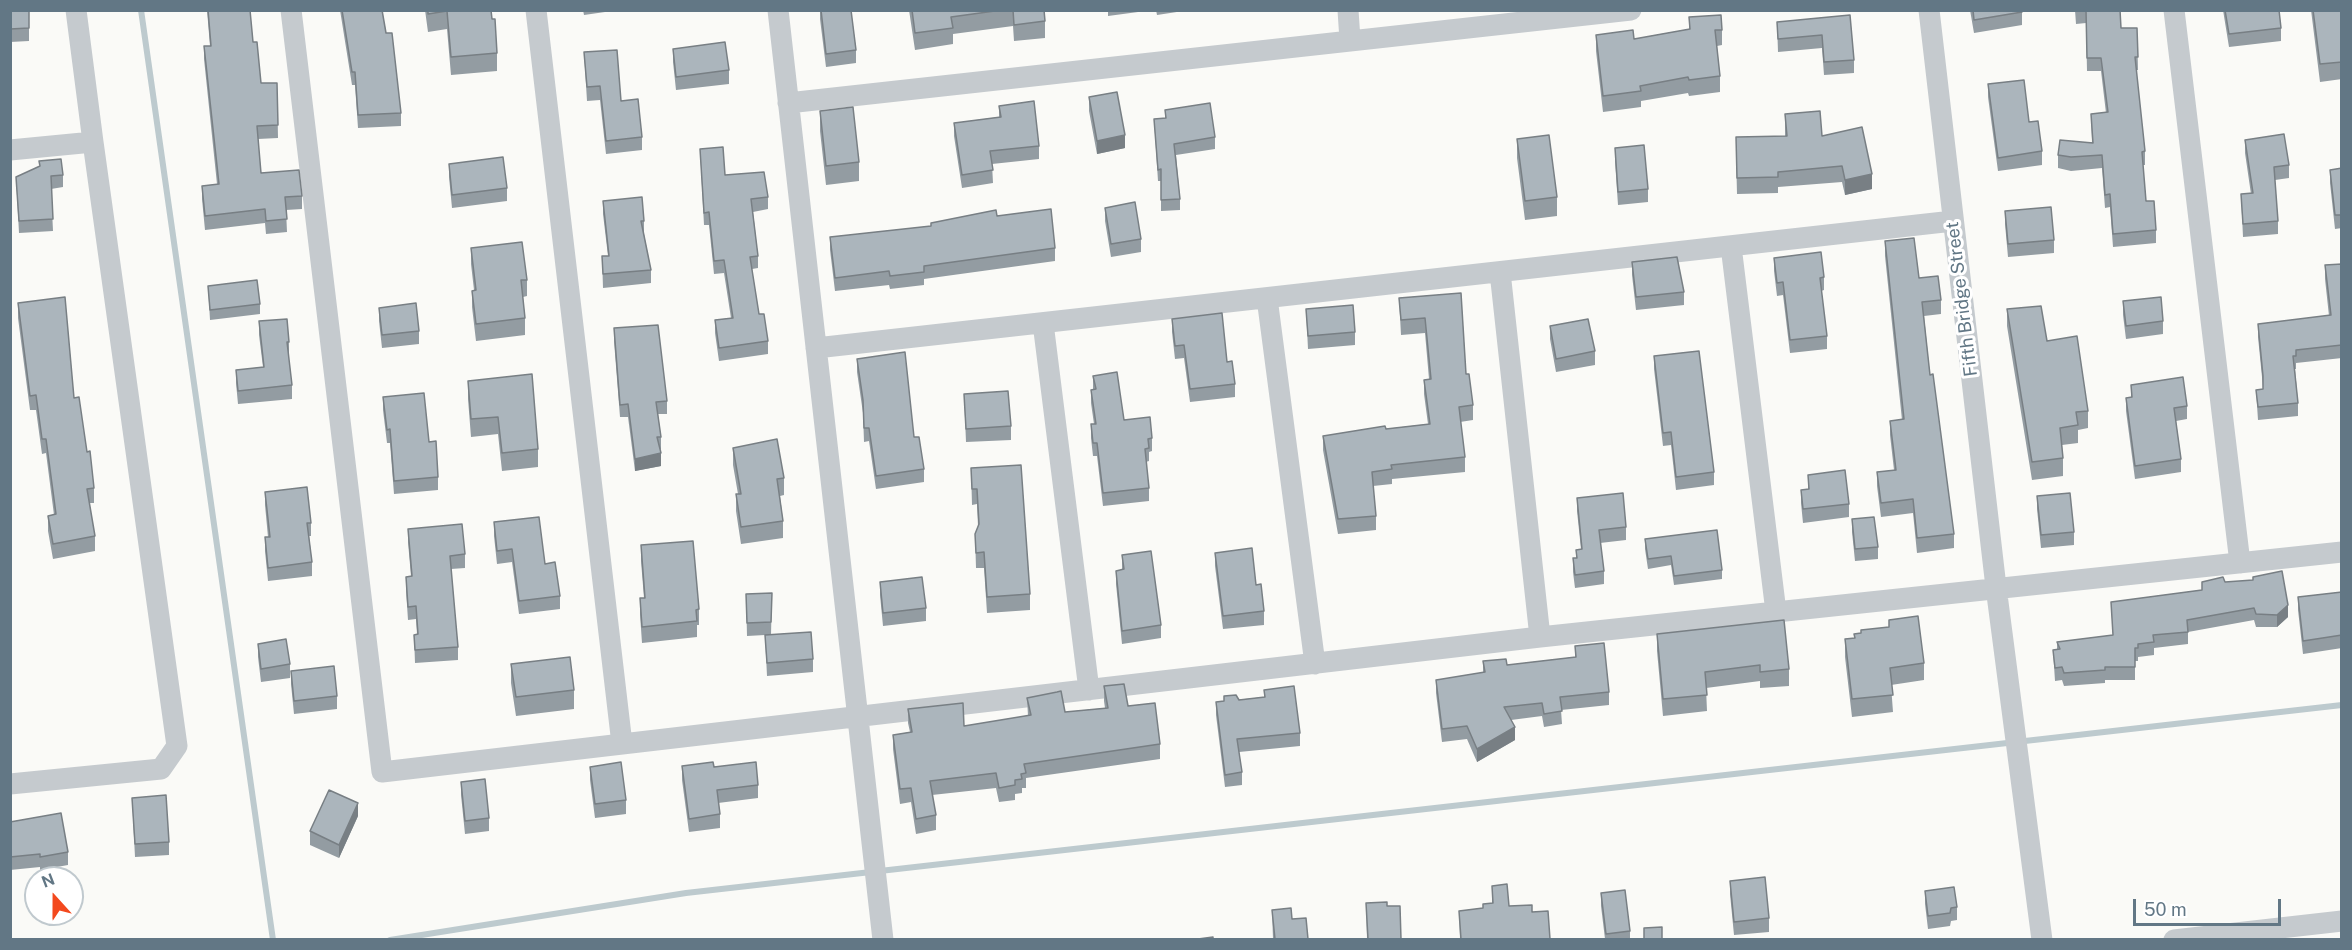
<!DOCTYPE html>
<html>
<head>
<meta charset="utf-8">
<style>
	body { margin:0 }
	#map { position:relative; width:2352px; height:950px; overflow:hidden; background:#fafaf7; font-family:"Public Sans",sans-serif }
	canvas { display:block }
	.frame { position:absolute; inset:0; border:12px solid #627785; pointer-events:none }
	.north { position:absolute; left:24px; top:866px; width:60px; height:60px; box-sizing:border-box; background:#fff; border:2px solid #c0c9ce; border-radius:50%; rotate:339deg; font-size:16px; font-weight:700; line-height:24px; text-align:center; color:#627785 }
	.north::after { content:''; display:block; margin:auto; width:21px; height:27px; background:#f3491e; clip-path:polygon(50% 0,100% 100%,50% 72%,0 100%) }
	.scale { position:absolute; left:2133px; top:899px; width:148px; height:27px; box-sizing:border-box; border:3px solid #627785; border-top:0; padding-left:8px; font-size:18px; line-height:21px; white-space:nowrap; color:#627785; -webkit-text-stroke:4px #fff; paint-order:stroke }
</style>
</head>
<body>
<div id="map">
<canvas width="2352" height="950"></canvas>
<div class="frame"></div>
<div class="north">N</div>
<div class="scale">50 m</div>
</div>
<script>
const ctx = document.querySelector('canvas').getContext('2d');
ctx.lineJoin = 'round';
function strokePath(path, color, width, dash) {
  ctx.strokeStyle = color;
  ctx.lineWidth = width;
  ctx.lineCap = dash ? 'butt' : 'round';
  ctx.setLineDash(dash || []);
  ctx.stroke(path);
}
function fillPath(path, color) {
  ctx.fillStyle = color;
  ctx.fill(path, 'evenodd');
}
function write(font, color, halo, rows, align = 'center') {
  ctx.font = font + ' "Public Sans",sans-serif';
  ctx.lineWidth = 6;
  ctx.setLineDash([]);
  ctx.textBaseline = 'middle';
  ctx.strokeStyle = halo;
  ctx.fillStyle = color;
  for (const [text, x, y, turn = 0] of rows) {
    ctx.save();
    ctx.translate(x, y);
    ctx.rotate((+turn || 0) * Math.PI / 180);
    ctx.textAlign = isNaN(turn) ? turn : align;
    if (halo) ctx.strokeText(text, 0, 0);
    ctx.fillText(text, 0, 0);
    ctx.restore();
  }
}
strokePath(new Path2D(`
	M141 10 273 940
	M390 940 686 893 2342 705`), '#bdcace', 6);
strokePath(new Path2D(`
	M291 10 382 772 1540 637 2342 552
	M536 10 622 744
	M778 10 883 940
	M1348 10 1350 40
	M1929 10 1996 587 2042 940
	M2174 10 2240 563
	M788 103 1631 10
	M10 150 93 142 76 10
	M1731 246 1776 612
	M1500 272 1540 637
	M1267 298 1315 664
	M1043 323 1089 690
	M816 348 1953 221
	M10 784 161 769 177 746 93 142
	M2174 940 2342 921`), '#c5cace', 21);
fillPath(new Path2D(`
	M10 10H29V41L10 42Z
	M207 10H250L253 42 261 83H277L278 138 258 139 261 173 302 196V209L286 210 287 232 266 234 265 223 205 230 202 199V186L217 184 204 59V46H210Z
	M340 10H382L401 113V126L358 128 355 85H352Z
	M425 10H491L497 53V71L451 75 447 29 428 32Z
	M583 10H619L584 15Z
	M820 10H851L856 50V63L826 67 820 19Z
	M909 10H1044L1045 21V38L1014 41 1013 26 953 34V44L915 50Z
	M1108 10H1153L1108 16Z
	M1156 10H1190L1157 15Z
	M1970 10H2022V25L1974 33Z
	M2075 10H2120L2121 28H2137L2138 70H2136L2145 151V165H2143L2146 201 2156 230V243L2113 247 2110 207 2105 208 2102 168 2071 171 2058 168V155L2092 142 2091 114 2106 113 2101 71H2087L2086 23 2076 24Z
	M2223 10H2279L2281 28V41L2229 47Z
	M2311 10H2342V79L2320 82Z
	M1850 15 1854 60V73L1824 75 1822 48 1778 52 1777 22Z
	M1689 17 1722 30V45L1717 46 1720 76V92L1689 96 1688 93 1641 101V107L1603 112 1596 51V35L1634 39 1689 29Z
	M673 49 729 70V84L676 90 673 62Z
	M584 52 642 137V150L606 154 600 100 587 101Z
	M1988 84 2029 122 2042 151V165L1998 171 1988 97Z
	M1089 97 1125 148 1097 154 1089 111Z
	M999 106 1039 146V159L992 164 993 183 962 188 954 136V123L999 117Z
	M1165 110 1215 137V149L1176 155 1180 199V210L1161 211V181H1158L1154 119 1165 118Z
	M820 111 859 162V181L826 185 820 131Z
	M1785 114 1822 136 1872 189 1845 195 1842 182 1778 187V193L1737 194 1736 153 1785 136Z
	M2340 128H2342V151L2340 141Z
	M1517 139 1557 197V216L1525 220 1517 158Z
	M2245 140 2289 165V178L2275 180 2278 221V234L2243 237 2241 194H2251L2245 153Z
	M1615 148 1648 189V202L1618 205 1615 161Z
	M700 149 725 175 768 197V209L753 212 758 256V268L752 269 759 314 768 341V354L719 361 715 333V320L731 318 724 273 714 274 709 225H704Z
	M449 164 507 188V201L452 208 449 177Z
	M2342 168V228L2335 229 2330 183V170Z
	M63 175V187L51 189 53 231 19 233 16 177Z
	M603 201 644 221V234L651 270V283L603 288 602 256H608L603 214Z
	M1105 208 1141 239V252L1111 257 1105 221Z
	M2005 211 2054 240V253L2008 257 2005 224Z
	M997 216 1055 248V261L924 279V285L890 289 889 285 835 291 830 250V237L931 226Z
	M1885 241 1919 278 1941 300V314L1924 316 1930 375 1954 534V548L1917 553 1913 513 1881 517 1877 486V472L1894 470 1890 435V421L1902 420 1885 256Z
	M471 248 527 280V296L523 297 525 318V335L476 341 472 307V291L474 290 471 264Z
	M1774 258 1824 277V290L1821 291 1827 336V349L1790 353 1783 295 1777 296 1774 271Z
	M1632 262 1684 292V305L1636 310 1632 275Z
	M2342 264V358L2296 363V369H2295L2298 403V416L2258 420 2256 390 2263 389V387L2258 337V324L2329 316 2325 279V265Z
	M208 286 260 304V314L210 320Z
	M1461 293 1466 374 1473 405V420L1460 422 1465 457V472L1392 479V484L1373 486 1376 516V530L1338 534 1323 450V436L1428 424 1424 394V380L1429 379 1425 333 1401 335 1399 298Z
	M2123 301 2163 321V334L2126 339 2123 315Z
	M18 303 74 398 94 488V503H89L95 536V551L53 559 48 531V516L54 515 46 453 42 454 36 410H30L18 318Z
	M379 308 419 331V344L382 348 379 321Z
	M1306 309 1355 332V345L1308 349Z
	M2007 309 2047 341 2088 411V428L2078 430V443L2062 445 2063 458V476L2032 480 2007 326Z
	M1172 319 1227 362 1235 384V397L1190 402 1184 358 1175 359 1172 332Z
	M259 321 289 342V355H288L292 385V399L238 404 236 383V370L263 367 259 335Z
	M1550 326 1595 351V365L1556 372 1550 339Z
	M614 328 667 401V414H658L661 437V449L660 450 661 466 635 471 628 417H620L614 341Z
	M1654 356 1714 472V485L1676 490 1671 445 1663 446 1654 369Z
	M857 359 914 437 924 469V482L876 489 869 441 864 442 863 413 857 372Z
	M1093 376 1124 420 1152 438V451L1149 452V461L1146 462 1149 488V501L1103 506 1097 456H1093L1091 438V424H1094L1091 403V390L1093 389Z
	M468 381 538 449V467L502 471 498 434 471 437 468 399Z
	M2131 385 2187 406V419L2176 421 2181 459V472L2135 479 2126 411V398L2131 397Z
	M964 394 1011 426V440L966 442Z
	M383 397 438 477V490L394 494 390 443H387L383 410Z
	M733 448 784 478V495L780 496 783 521V538L741 544 736 511V494H738L733 465Z
	M971 468 1030 594V610L987 613 984 568H976L975 534 978 526 977 504 972 505Z
	M1808 475 1849 504V517L1803 523 1801 503V490L1808 489Z
	M265 492 311 523V536H309L312 562V576L268 581 265 551V537H268L265 505Z
	M2037 496 2074 532V545L2041 548 2037 509Z
	M1577 498 1626 527V540L1600 543 1604 571V584L1575 588 1573 572V558H1576V550L1581 549 1577 511Z
	M1852 519 1878 547V559L1855 561 1852 532Z
	M494 522 545 564 560 596V609L519 614 512 562 497 564 494 536Z
	M408 529 465 554V568L451 569 458 647V660L415 663 414 635 417 634 416 619 408 620 406 590V577L411 576 408 542Z
	M1645 539 1722 570V579L1674 585 1671 565 1648 569 1645 549Z
	M641 545 699 609V625H697V637L642 643 640 614V598H644L641 561Z
	M1215 553 1256 585 1264 611V625L1223 629 1215 566Z
	M1122 555 1161 625V638L1122 644 1116 584V571L1122 570Z
	M880 582 926 608V621L883 626 880 595Z
	M2225 582 2288 617 2277 627H2256L2254 620 2188 632V644L2154 648V655L2138 657V661H2135V680H2105V683L2064 686 2062 680 2055 681 2053 650 2057 649V642L2113 635 2111 602 2202 590Z
	M2342 592V648L2303 654 2298 610V597Z
	M772 593 771 635 813 659V672L767 676 765 635 747 636 746 594Z
	M1889 620 1924 663V680L1891 685 1893 712 1852 717 1845 657V639L1854 638 1861 633 1889 627Z
	M1657 634 1789 669V686L1760 688V681L1706 688 1707 711 1663 716 1657 651Z
	M258 644 290 664V678L261 682 258 657Z
	M1575 646 1609 692V705L1561 710 1562 724 1544 727 1542 716 1511 720 1515 740 1477 762 1467 739 1442 742 1436 693V680L1483 673V661L1507 665 1575 657Z
	M511 664 574 690V709L516 716 511 683Z
	M291 671 337 696V709L294 714 291 684Z
	M1104 686 1128 706 1160 744V759L1026 778V788H1022V793L1015 794V800L999 802 996 788 932 795 936 815V830L916 834 911 802 900 804 893 749V735L910 732 908 723V709L964 726 1028 716 1027 698 1065 712 1105 708 1104 701Z
	M1264 690 1300 733V746L1239 752 1242 772V785L1225 787 1216 715V702L1264 697Z
	M682 766 714 767 758 785V798L718 803 720 814V828L689 832 682 780Z
	M590 767 626 800V814L595 818 590 780Z
	M461 782 489 818V831L465 834 461 795Z
	M132 798 169 842V855L135 857Z
	M358 816 339 858 310 845V831Z
	M10 822 68 852V865L40 870V867L10 870Z
	M1730 881 1769 918V932L1734 935 1730 894Z
	M1492 886 1509 906 1532 912 1550 939H1460L1459 911 1483 908 1492 903Z
	M1925 891 1957 907V920L1951 921 1950 926 1928 929 1925 904Z
	M1601 893 1630 931V939H1605L1601 906Z
	M1366 903 1387 906 1401 939H1367Z
	M1272 910 1292 919 1308 939H1273Z`), '#939ca2');
fillPath(new Path2D(`
	M1125 135V148L1097 154V141Z
	M1872 174V189L1845 195V180Z
	M661 453V466L635 471V459Z
	M2288 605V617L2277 627V615Z
	M1515 727V740L1477 762V749Z
	M358 803V816L339 858V845Z`), '#787f84');
const building = new Path2D(`
	M10 10H29V28L10 29Z
	M208 10H250L253 42H257L261 83H277L278 125 257 126 261 173 299 170 302 196 285 197 287 219 266 221 265 209 205 216 202 186 219 184 204 46H211Z
	M342 10H382L386 33H392L401 113 358 115 355 72H352Z
	M428 10H491L492 19H495L497 53 451 57 447 11 428 14Z
	M821 10H851L856 50 826 54Z
	M912 10H1002L951 17 953 28 915 33Z
	M1013 10H1044L1045 21 1014 25Z
	M1973 10H2022V12L1974 20Z
	M2086 10H2120L2121 28H2137L2138 57H2135L2145 151 2142 152 2146 201H2154L2156 230 2113 234 2110 194 2105 195 2102 155 2071 157 2058 155 2060 140 2093 143 2091 114 2108 112 2101 58H2087Z
	M2225 10H2279L2281 28 2229 34Z
	M2313 10H2342V62L2320 64Z
	M1721 15 1722 30H1715L1720 76 1689 80 1688 77 1640 86 1641 91 1603 96 1596 35 1633 30 1634 39 1690 29 1689 17Z
	M1850 15 1854 60 1824 62 1822 35 1778 39 1777 22Z
	M725 42 729 70 676 77 673 49Z
	M617 50 621 101 638 99 642 137 606 141 600 86 587 87 584 52Z
	M2024 80 2029 122 2038 121 2042 151 1998 158 1988 84Z
	M1117 92 1125 135 1097 141 1089 97Z
	M1034 101 1039 146 990 151 993 170 962 175 954 123 1001 117 999 106Z
	M1210 103 1215 137 1174 144 1180 199 1161 200V169L1158 170 1154 119 1166 118 1165 110Z
	M853 107 859 162 826 166 820 111Z
	M1820 111 1822 136 1862 127 1872 174 1845 180 1842 166 1778 172V177L1737 178 1736 137 1787 136 1785 114Z
	M2284 134 2289 165 2274 167 2278 221 2243 224 2241 194 2253 193 2245 140Z
	M1549 135 1557 197 1525 201 1517 139Z
	M1644 145 1648 189 1618 192 1615 148Z
	M723 147 725 175 764 172 768 197 751 199 758 256 750 257 759 314H764L768 341 719 348 715 320 733 318 724 260 714 261 709 212 704 213 700 149Z
	M503 157 507 188 452 195 449 164Z
	M61 159 63 175 51 176 53 219 19 221 16 177 40 166 39 161Z
	M2342 168V215H2335L2330 170Z
	M642 197 644 221H641L651 270 603 274 602 256H609L603 201Z
	M1135 202 1141 239 1111 244 1105 208Z
	M2051 207 2054 240 2008 244 2005 211Z
	M1051 209 1055 248 924 266V272L890 276 889 271 835 278 830 237 931 226V223L996 210 997 216Z
	M1914 238 1919 278 1938 276 1941 300 1922 302 1930 375 1933 374 1954 534 1917 538 1913 499 1881 503 1877 472 1896 470 1890 421 1904 419 1885 241Z
	M522 242 527 280H521L525 318 476 324 472 291 476 290 471 248Z
	M1821 252 1824 277 1820 278 1827 336 1790 340 1783 282 1777 283 1774 258Z
	M1677 257 1684 292 1636 297 1632 262Z
	M2342 264V345L2296 350V356H2293L2298 403 2258 407 2256 390 2263 389V376L2258 324 2331 315 2325 265Z
	M257 280 260 304 210 310 208 286Z
	M1461 293 1466 374H1469L1473 405 1459 407 1465 457 1391 465 1392 469 1372 472 1376 516 1338 519 1323 436 1385 426 1386 429 1430 424 1424 380 1431 379 1425 318 1401 320 1399 298Z
	M65 297 74 398 79 397 87 452 90 451 94 488 87 489 95 536 53 544 48 516 56 514 46 439H42L36 395 30 396 18 303Z
	M2161 297 2163 321 2126 326 2123 301Z
	M416 303 419 331 382 335 379 308Z
	M1353 305 1355 332 1308 336 1306 309Z
	M2041 306 2047 341 2077 336 2088 411 2076 412 2078 425 2060 428 2063 458 2032 462 2007 309Z
	M1222 313 1227 362 1232 361 1235 384 1190 389 1184 345 1175 346 1172 319Z
	M287 319 289 342H287L292 385 238 391 236 370 264 367 259 321Z
	M1588 319 1595 351 1556 359 1550 326Z
	M658 325 667 401 656 402 661 437H657L661 453 635 459 628 404 620 405 614 328Z
	M1699 351 1714 472 1676 477 1671 432 1663 433 1654 356Z
	M905 352 914 437H919L924 469 876 476 869 428H864L863 400 857 359Z
	M1117 372 1124 420 1150 417 1152 438 1148 439 1149 448 1145 449 1149 488 1103 493 1097 443H1093L1091 424H1096L1091 390 1096 389 1093 376Z
	M532 374 538 449 502 453 498 417 471 419 468 381Z
	M2183 377 2187 406 2174 408 2181 459 2135 466 2126 398 2132 397 2131 385Z
	M1008 391 1011 426 966 429 964 394Z
	M424 393 429 442 436 441 438 477 394 481 390 429 387 430 383 397Z
	M777 439 784 478 777 479 783 521 741 527 736 494H741L733 448Z
	M1021 465 1030 594 987 597 984 552 976 553 975 534 979 524 977 489H972L971 468Z
	M1845 470 1849 504 1803 509 1801 490 1809 489 1808 475Z
	M307 487 311 523H307L312 562 268 568 265 537H270L265 492Z
	M1623 493 1626 527 1599 530 1604 571 1575 575 1573 558H1577L1576 550 1582 549 1577 498Z
	M2070 493 2074 532 2041 535 2037 496Z
	M539 517 545 564 555 562 560 596 519 601 512 549 497 551 494 522Z
	M1874 517 1878 547 1855 549 1852 519Z
	M462 524 465 554 450 556 458 647 415 650 414 635 418 634 416 606 408 607 406 577 412 576 408 529Z
	M1717 530 1722 570 1674 576 1671 556 1648 559 1645 539Z
	M693 541 699 609 696 610 697 621 642 627 640 598H645L641 545Z
	M1252 548 1256 585 1261 584 1264 611 1223 616 1215 553Z
	M1151 551 1161 625 1122 631 1116 571 1124 569 1122 555Z
	M2282 571 2288 605 2277 615 2256 614 2254 608 2187 620 2188 632 2153 635 2154 642 2138 644V648H2135V667H2105V670L2064 673 2062 667 2055 668 2053 650 2060 649 2057 642 2113 635 2111 602 2202 590V582L2223 577 2225 582 2253 580V577Z
	M922 577 926 608 883 613 880 582Z
	M2342 592V635L2303 641 2298 597Z
	M772 593 771 622 747 623 746 594Z
	M1918 616 1924 663 1890 668 1893 695 1852 699 1845 639 1855 638 1854 634 1861 633V630L1889 627V620Z
	M1784 620 1789 669 1760 672V665L1705 672 1707 695 1663 699 1657 634Z
	M811 632 813 659 767 663 765 635Z
	M286 639 290 664 261 669 258 644Z
	M1604 643 1609 692 1560 697 1562 711 1544 714 1542 703 1504 707 1515 727 1477 749 1467 726 1442 729 1436 680 1485 672 1483 661 1506 659 1507 665 1576 657 1575 646Z
	M570 657 574 690 516 697 511 664Z
	M334 666 337 696 294 701 291 671Z
	M1124 684 1128 706 1155 703 1160 744 1024 764 1026 773 1021 774 1022 779 1015 780V785L999 788 996 773 930 781 936 815 916 819 911 788 900 789 893 735 912 732 908 709 963 703 964 726 1031 715 1027 698 1057 692 1061 691 1065 712 1108 708 1104 686Z
	M1294 686 1300 733 1237 739 1242 772 1225 775 1216 702 1224 701V696L1236 695 1239 700 1265 697 1264 690Z
	M621 762 626 800 595 804 590 767Z
	M713 762 714 767 756 762 758 785 717 790 720 814 689 819 682 766Z
	M485 779 489 818 465 821 461 782Z
	M329 790 358 803 339 845 310 831Z
	M166 795 169 842 135 844 132 798Z
	M61 813 68 852 40 857V854L10 857V822Z
	M1765 877 1769 918 1734 922 1730 881Z
	M1507 884 1509 906 1532 905V912L1548 911 1550 939H1461L1459 911 1483 908V904L1493 903 1492 886Z
	M1954 887 1957 907 1951 908 1950 913 1928 916 1925 891Z
	M1625 890 1630 931 1606 934 1601 893Z
	M1387 902V906H1400L1401 939H1368L1366 903Z
	M1291 908 1292 919 1306 918 1308 939H1275L1272 910Z
	M1662 927V939H1644V928Z
	M1213 937V939H1198Z`);
fillPath(building, '#abb5bc');
strokePath(building, '#787f84', 1.5);
write('18px', '#627785', '#fff', [
	["Fifth Bridge Street",1962,299,-97]
]);
</script>
</body>
</html>
